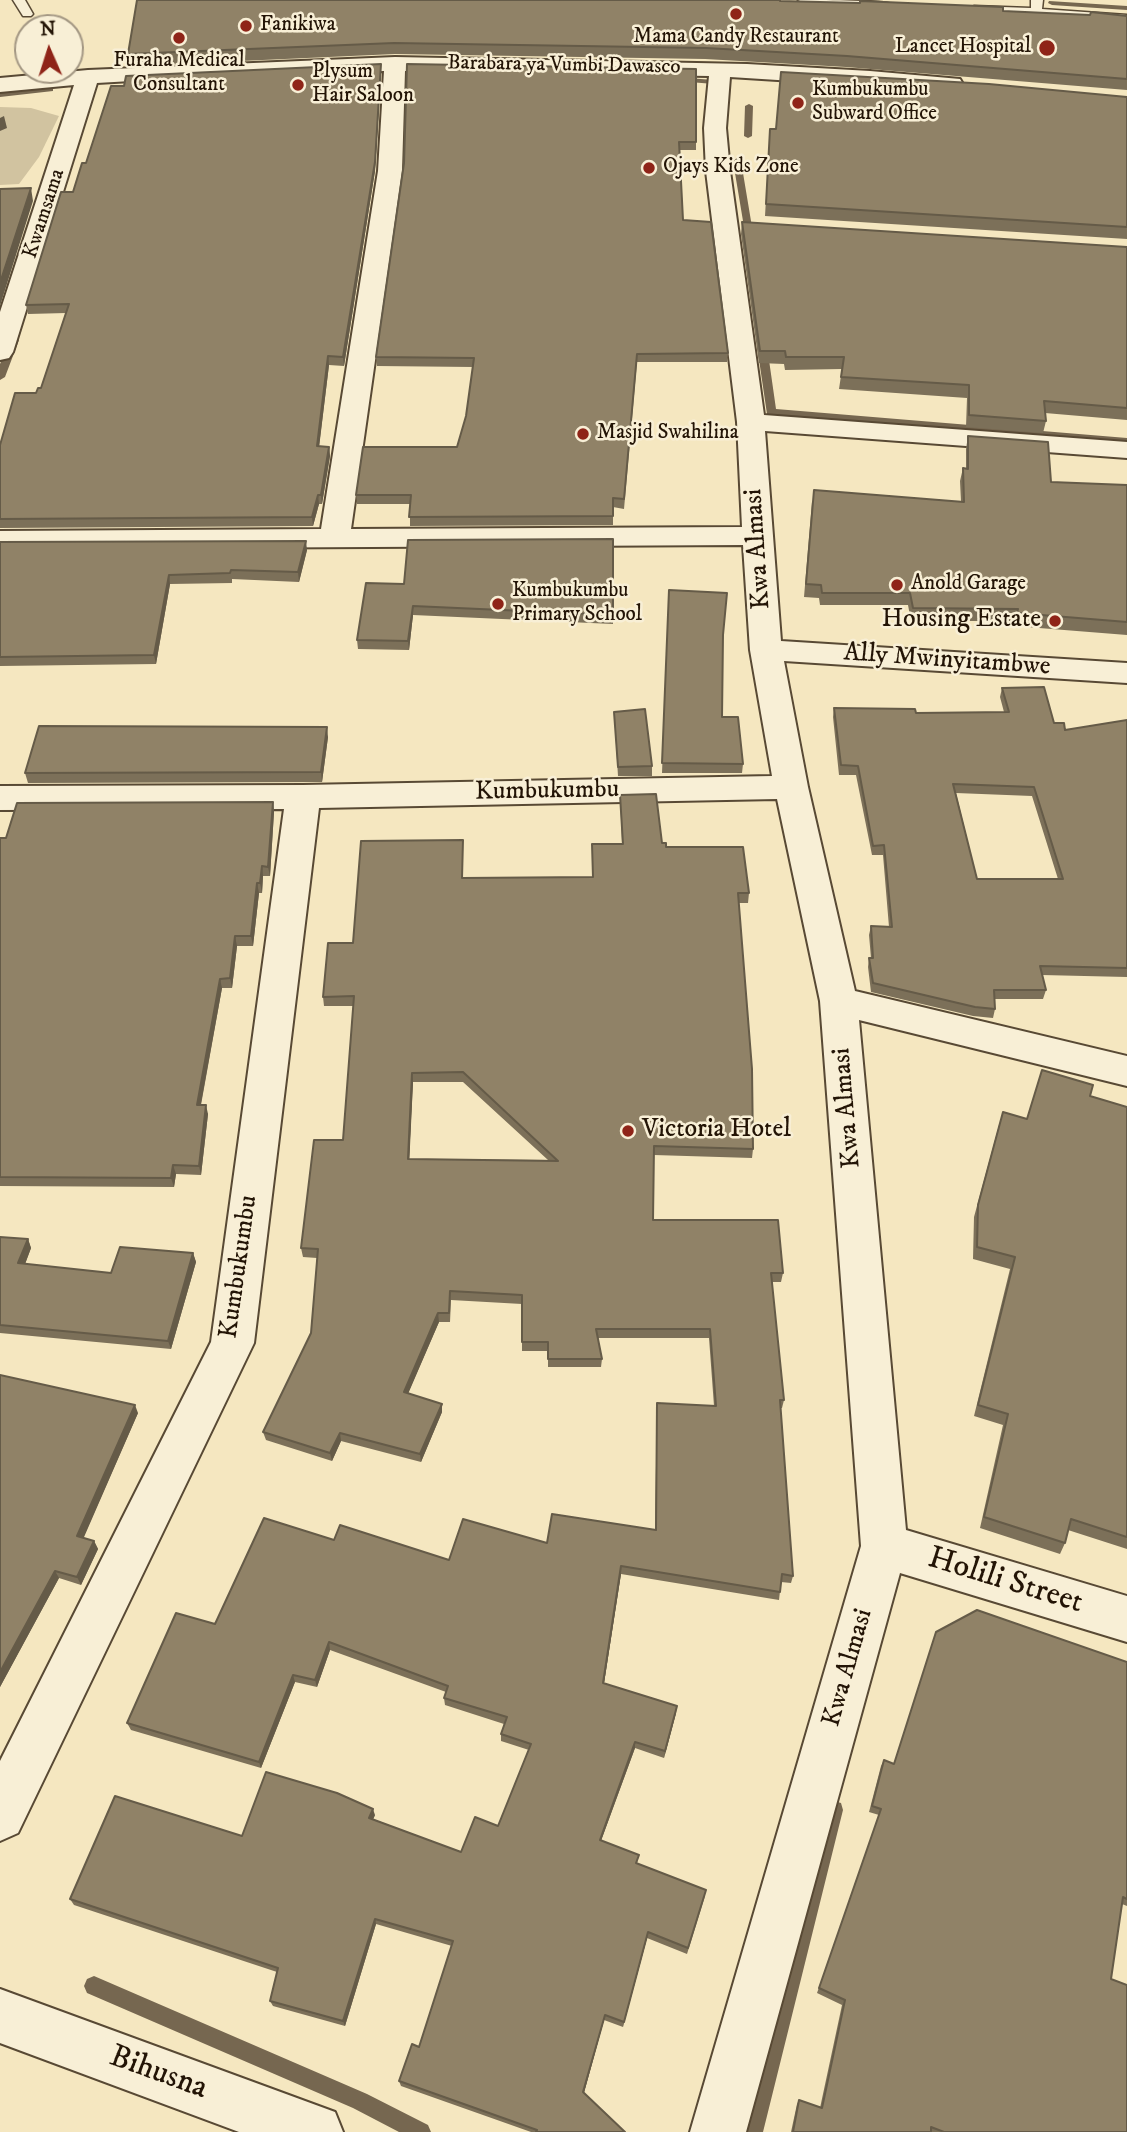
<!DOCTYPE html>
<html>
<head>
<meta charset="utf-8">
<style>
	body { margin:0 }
	#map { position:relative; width:1127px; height:2132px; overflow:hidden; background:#f5e7c0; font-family:"IM FELL DW Pica",serif }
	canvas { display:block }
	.north { position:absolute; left:14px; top:14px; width:70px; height:70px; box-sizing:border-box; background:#f8efd6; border:2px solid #a39783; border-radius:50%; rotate:357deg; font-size:19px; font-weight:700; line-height:28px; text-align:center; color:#231406 }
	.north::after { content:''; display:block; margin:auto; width:24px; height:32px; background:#8f2418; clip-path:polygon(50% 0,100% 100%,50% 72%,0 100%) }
</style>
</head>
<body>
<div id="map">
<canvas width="1127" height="2132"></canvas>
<div class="north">N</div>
</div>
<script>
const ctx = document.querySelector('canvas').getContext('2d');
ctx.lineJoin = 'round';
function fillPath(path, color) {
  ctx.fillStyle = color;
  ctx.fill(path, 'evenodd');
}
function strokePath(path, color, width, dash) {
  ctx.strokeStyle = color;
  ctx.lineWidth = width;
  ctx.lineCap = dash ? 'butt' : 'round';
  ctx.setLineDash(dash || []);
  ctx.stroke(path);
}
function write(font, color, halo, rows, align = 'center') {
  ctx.font = font + ' "IM FELL DW Pica",serif';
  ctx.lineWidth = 5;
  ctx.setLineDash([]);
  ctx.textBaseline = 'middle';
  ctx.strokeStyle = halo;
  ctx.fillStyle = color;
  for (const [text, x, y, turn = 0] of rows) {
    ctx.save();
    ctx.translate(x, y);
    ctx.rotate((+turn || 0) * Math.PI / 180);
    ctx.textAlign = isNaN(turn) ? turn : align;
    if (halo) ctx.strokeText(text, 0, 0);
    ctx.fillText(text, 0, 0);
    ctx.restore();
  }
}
fillPath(new Path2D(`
	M0 107 31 108 59 116 39 157 19 184 0 185Z`), '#d1c3a0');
fillPath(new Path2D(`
	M1049 1 1127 6V10L1052 5 1048 3Z
	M674 77 714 80 718 82 714 84 677 81H674Z
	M50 87H53V91L0 97V93Z
	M749 104 753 106 752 136 748 138 744 136 745 106Z
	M737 158 741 161 754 239 750 242 746 239 733 161Z
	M11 338 19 340 5 377 0 380V364Z
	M762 343 767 346 776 409 1127 438V444L767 414 757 346Z
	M834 1801 841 1803 843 1810 763 2132H743L825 1810 827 1803Z
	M94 1976 367 2094 428 2125 431 2132H399L353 2108 87 1993 84 1986 87 1979Z`), '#766750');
const service = new Path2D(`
	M13 0H25L33 14 31 16H23Z
	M798 0C819 0 877 0 892 4L886 7 804 3Z
	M1031 0H1043L1042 9 1127 15V21L974 12 968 9 974 6 1031 8Z`);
const minor = new Path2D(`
	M395 57 747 64 870 71 960 79 963 84 960 89 952 91 730 77 726 128 730 171 764 415 1127 442V458L765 431 781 641 1127 663V683L784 661 808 787 855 991 1127 1056V1086L859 1020 906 1530 1127 1596V1642L900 1573 746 2132H690L861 1546 820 1001 777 799 319 808 254 1343 18 1833 0 1841V1761L211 1342 284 809 0 810V786L303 785 772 776 750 650 743 545 0 549V531L321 529 378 171 384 71 234 75 97 83 13 352 9 358 0 360V312L74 85 0 92V78L88 70ZM405 71 709 76 704 128 706 171 737 422 742 527 351 529 402 171Z
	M0 1989 335 2112 343 2132H239L0 2043Z`);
strokePath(service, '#584934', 3);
strokePath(minor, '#584934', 4);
fillPath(service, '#f8efd6');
fillPath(minor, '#f8efd6');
fillPath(new Path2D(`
	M780 1 1090 15 1127 16V90L846 67 705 59 395 54 130 66 128 54Z
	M696 69V150H680L683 220 728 353 727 362H637L624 509 613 507V525L410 526V504H357L356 495 457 447 466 416 473 367 377 366 376 357Z
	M381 73 375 171 344 366 329 365 319 446 329 447 330 456 322 504H319L313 526 0 528V445L36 393 41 388 66 313 28 314 26 305 86 163Z
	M1127 97V239L765 216 770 129Z
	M742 222 1127 247V420L1045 413 1046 421 1043 433 966 427 967 398 839 389 842 369 785 370 784 364 759 363 741 234Z
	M968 436 1051 482 1127 485V635L1014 626 1015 621H911L908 605H820L819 598 804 597 812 502 961 501 960 481 963 468 966 469V449Z
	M613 539V624L413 615 409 650 358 649 357 640 404 584Z
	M0 542 307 550 299 582 232 579V583L170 584 156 664 0 666Z
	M669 590 723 637 722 717 743 764 742 773H662Z
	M1002 688 1065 730 1127 720V977L1042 975 1046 990 1043 999H995V1009L993 1018 973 1016 871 992 868 967 869 958H871L869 935 871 926 889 927 883 855H872L856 775H839L833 717 834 708 916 713 1004 712 1000 697ZM956 793 1032 796 1058 879H977Z
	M614 712 652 766V776H618Z
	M328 737 322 782 28 783 25 773Z
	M620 795 666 847 749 893 748 903H738L753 1149 752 1158 654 1155 653 1220 783 1273 781 1282H772L784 1400 782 1408H780L793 1576 791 1583 781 1582 779 1600 621 1574 604 1683 676 1713 664 1758 635 1748 601 1841 639 1855 637 1863 705 1896 687 1954 647 1938 623 2027 604 2020 584 2093 625 2132H531L401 2086 399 2081 419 2047 452 1946 376 1924 345 2026 273 2006 270 2001 277 1972 74 1905 70 1899 242 1836 375 1815 373 1819 461 1852 498 1826 529 1750 501 1741V1734L504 1724 445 1705 444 1698 446 1692 330 1650 317 1687 295 1682 261 1768 131 1730 127 1723 215 1624 334 1540 449 1560 547 1543 655 1530 657 1403 714 1406 709 1338H598L602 1359 601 1367H548V1351H522V1304L451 1300 450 1322H439L408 1393 442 1404V1412L421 1462 341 1441 332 1461 266 1440 263 1432 311 1333 317 1258 303 1257 301 1248 343 1140 353 1006H324L323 997 353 943 463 850V878L592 877V844H622ZM413 1082H463L548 1160 409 1159Z
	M273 802 274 812 270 876H263L262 893H259L253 946H237L232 988H222L201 1105 208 1114 201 1175 176 1174 174 1187 0 1186V838Z
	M1090 1096 1127 1107V1549L1068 1530 1065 1543 1060 1554 980 1528 1003 1425 974 1416 1010 1269 973 1259 974 1217 999 1125 1027 1119Z
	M0 1237 28 1239 31 1248 25 1264 111 1273 193 1253 196 1262 171 1349 0 1333Z
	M0 1375 138 1413 83 1538 94 1541 98 1549 81 1585 59 1578 0 1687Z
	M936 1632 1127 1662V1906L1122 1904 1111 1979 1127 2132H791L797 2104 799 2100 820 2108 842 2005 817 1993 879 1815 869 1812 881 1766 884 1760 894 1764Z`), '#7c7059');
fillPath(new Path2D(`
	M381 64V73L375 171 344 366 343 357Z
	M4 116 7 128 0 131V118Z
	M31 188 33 201 0 306V283Z
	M328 356 329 365 318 456 317 446Z
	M329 447 330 456 322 504 321 495Z
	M318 495 319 504 313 526 312 517Z
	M306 541 307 550 299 582 298 572Z
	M169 575 170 584 156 664 154 655Z
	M413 606V615L409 650 408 641Z
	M327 727 328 737 322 782 321 772Z
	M273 802 274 812 270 876 268 867Z
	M262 866 263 876 262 893 260 883Z
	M257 883 259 893 253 946 251 936Z
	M235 936 237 946 232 988 230 978Z
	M220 979 222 988 199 1114 197 1105Z
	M412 1073 413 1082 409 1168 408 1159Z
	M206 1105 208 1114 201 1175 199 1166Z
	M173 1165 176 1174 174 1187 171 1178Z
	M28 1239 31 1248 22 1272 18 1263Z
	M193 1253 196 1262 171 1349 168 1341Z
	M438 1313 439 1322 405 1401 404 1392Z
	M442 1404V1412L421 1462 420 1454Z
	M135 1405 138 1413 81 1544 77 1536Z
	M340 1433 341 1441 332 1461 330 1453Z
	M94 1541 98 1549 81 1585 77 1577Z
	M621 1566V1574L603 1690V1683Z
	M55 1571 59 1578 0 1687V1672Z
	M329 1642 330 1650 317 1687 315 1680Z
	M293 1675 295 1682 261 1768 259 1762Z
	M677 1706 676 1713 664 1758 665 1751Z
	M635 1742V1748L599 1846 600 1840Z
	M373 1809 375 1815 371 1824 369 1818Z
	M375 1919 376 1924 345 2026 343 2021Z
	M648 1932 647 1938 623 2027 624 2022Z
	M605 2015 604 2020 583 2096V2092Z`), '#655b48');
const building = new Path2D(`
	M137 0H780V1L860 3V1L1003 7V11L1090 15 1091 12 1127 16V79L847 56 706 48 394 43 128 54Z
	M381 64 375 162 343 357 328 356 317 446 329 447 321 495H318L312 517 0 519V445L15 393H36L38 388H41L69 304 26 305 61 192H73L82 163H86L111 86H124L126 76Z
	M407 64 696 69V142H679L683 220 711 222 728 353 637 354 624 499 613 498V516L409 517 411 495H356L363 447H457L466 416 474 358 376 357 404 163Z
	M781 72 989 84 1127 97V227L766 204 770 129H776Z
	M31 188 0 283V189Z
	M742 222 1127 247V408L1044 401 1046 421 969 415V385L841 377 844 357H786L785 351H760Z
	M968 436 1048 442 1051 482 1127 485V622L1017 613 1018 609 913 608 910 593H822L821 585 806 584 814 490 964 502 963 468 968 469Z
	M613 539V615L413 606 408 641 357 640 366 583 404 584 408 540Z
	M306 541 298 572 231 570 230 573 169 575 154 655 0 657V542Z
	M669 590 727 593 723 635 722 717H738L743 764 662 763Z
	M1044 687 1054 723H1064L1065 730 1127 720V968L1040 966 1046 990H994L995 1009 975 1007 873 983 869 958H873L871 926 892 927 884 845 873 846 858 766 841 765 834 708 915 709 916 713 1009 712 1002 688ZM953 784 1034 787 1063 879H977Z
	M645 709 652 766 618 767 614 712Z
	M39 726 327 727 321 772 25 773Z
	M656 794 662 843H666V847H743L749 893H738L752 1069 753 1149 654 1146 653 1220H778L783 1273H771L784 1400H780L793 1576 782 1574 780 1592 621 1566 603 1683 677 1706 665 1751 635 1742 600 1840 639 1855 636 1863 706 1890 688 1948 648 1932 624 2022 605 2015 583 2092 625 2132H536L537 2130 399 2081 412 2044 419 2047 453 1941 375 1919 343 2021 270 2001 278 1968 70 1899 115 1796 242 1836 266 1772 337 1793 373 1809 369 1818 461 1852 475 1817 498 1826 531 1744 501 1734 507 1717 444 1698 448 1686 329 1642 315 1680 293 1675 259 1762 127 1723 176 1613 215 1624 264 1518 334 1540 340 1525 449 1560 463 1519 547 1543 552 1514 656 1530 657 1403 716 1406 710 1329H596L602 1359H548V1342H522V1295L450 1291 449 1313H438L404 1392 442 1404 420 1454 340 1433 330 1453 263 1432 311 1333 318 1249 301 1248 314 1140H343L354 996 323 997 328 943H353L361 841 463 840 462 878 593 877 592 844H623L620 795ZM463 1072 558 1161 408 1159 412 1073Z
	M273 802 268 867 262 866 260 883H257L251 936H235L230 978 220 979 197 1105H206L199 1166 173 1165 171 1178 0 1177V838H6L17 803Z
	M1042 1070 1093 1085 1090 1096 1127 1107V1537L1071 1519 1065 1543 984 1517 1008 1414 978 1405 1015 1257 977 1247 978 1205 1003 1112 1027 1119Z
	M0 1237 28 1239 18 1263 111 1273 120 1247 193 1253 168 1341 0 1325Z
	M0 1375 135 1405 77 1536 94 1541 77 1577 55 1571 0 1672Z
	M977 1610 1127 1662V1899L1123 1897 1111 1979 1127 1985V2132H944L931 2127V2132H793L799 2100 822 2108 845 2000 819 1988 881 1809 872 1806 884 1760 894 1764 936 1632Z`);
fillPath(building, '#908267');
strokePath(building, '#655b48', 2);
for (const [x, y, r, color] of [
	[736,14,7,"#8f2418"],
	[246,26,7,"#8f2418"],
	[179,38,7,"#8f2418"],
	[1047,48,9,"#8f2418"],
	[298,85,7,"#8f2418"],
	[798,103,7,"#8f2418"],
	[649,168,7,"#8f2418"],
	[583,434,7,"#8f2418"],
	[897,585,7,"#8f2418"],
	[498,604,7,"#8f2418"],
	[1055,621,7,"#8f2418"],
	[628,1131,7,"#8f2418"]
]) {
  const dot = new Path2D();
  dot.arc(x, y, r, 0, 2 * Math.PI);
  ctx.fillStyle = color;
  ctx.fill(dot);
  strokePath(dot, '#f8efd6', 2.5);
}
write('21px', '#231406', '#f8efd6', [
	["Fanikiwa",260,26],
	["Mama Candy Restaurant",736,38,"center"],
	["Lancet Hospital",1031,48,"right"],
	["Furaha Medical",179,62,"center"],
	["Consultant",179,86,"center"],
	["Plysum",312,73],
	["Hair Saloon",312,97],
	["Kumbukumbu",812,91],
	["Subward Office",812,115],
	["Ojays Kids Zone",663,168],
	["Masjid Swahilina",597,434],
	["Anold Garage",911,585],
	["Kumbukumbu",512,592],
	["Primary School",512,616]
], 'left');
write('21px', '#231406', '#f8efd6', [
	["Barabara ya Vumbi Dawasco",564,66,1],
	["Kwamsama",45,214,-72]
]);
write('26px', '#231406', '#f8efd6', [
	["Kwa Almasi",759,549,-94],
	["Ally Mwinyitambwe",947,661,4],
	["Kumbukumbu",547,792,-1],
	["Kwa Almasi",848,1108,-95],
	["Kumbukumbu",240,1267,-82],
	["Kwa Almasi",849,1668,-74]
]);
write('26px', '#231406', '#f8efd6', [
	["Housing Estate",1041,621],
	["Victoria Hotel",642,1131,"left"]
], 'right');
write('32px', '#231406', '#f8efd6', [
	["Holili Street",1005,1582,17],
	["Bihusna",158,2074,20]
]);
</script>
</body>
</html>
